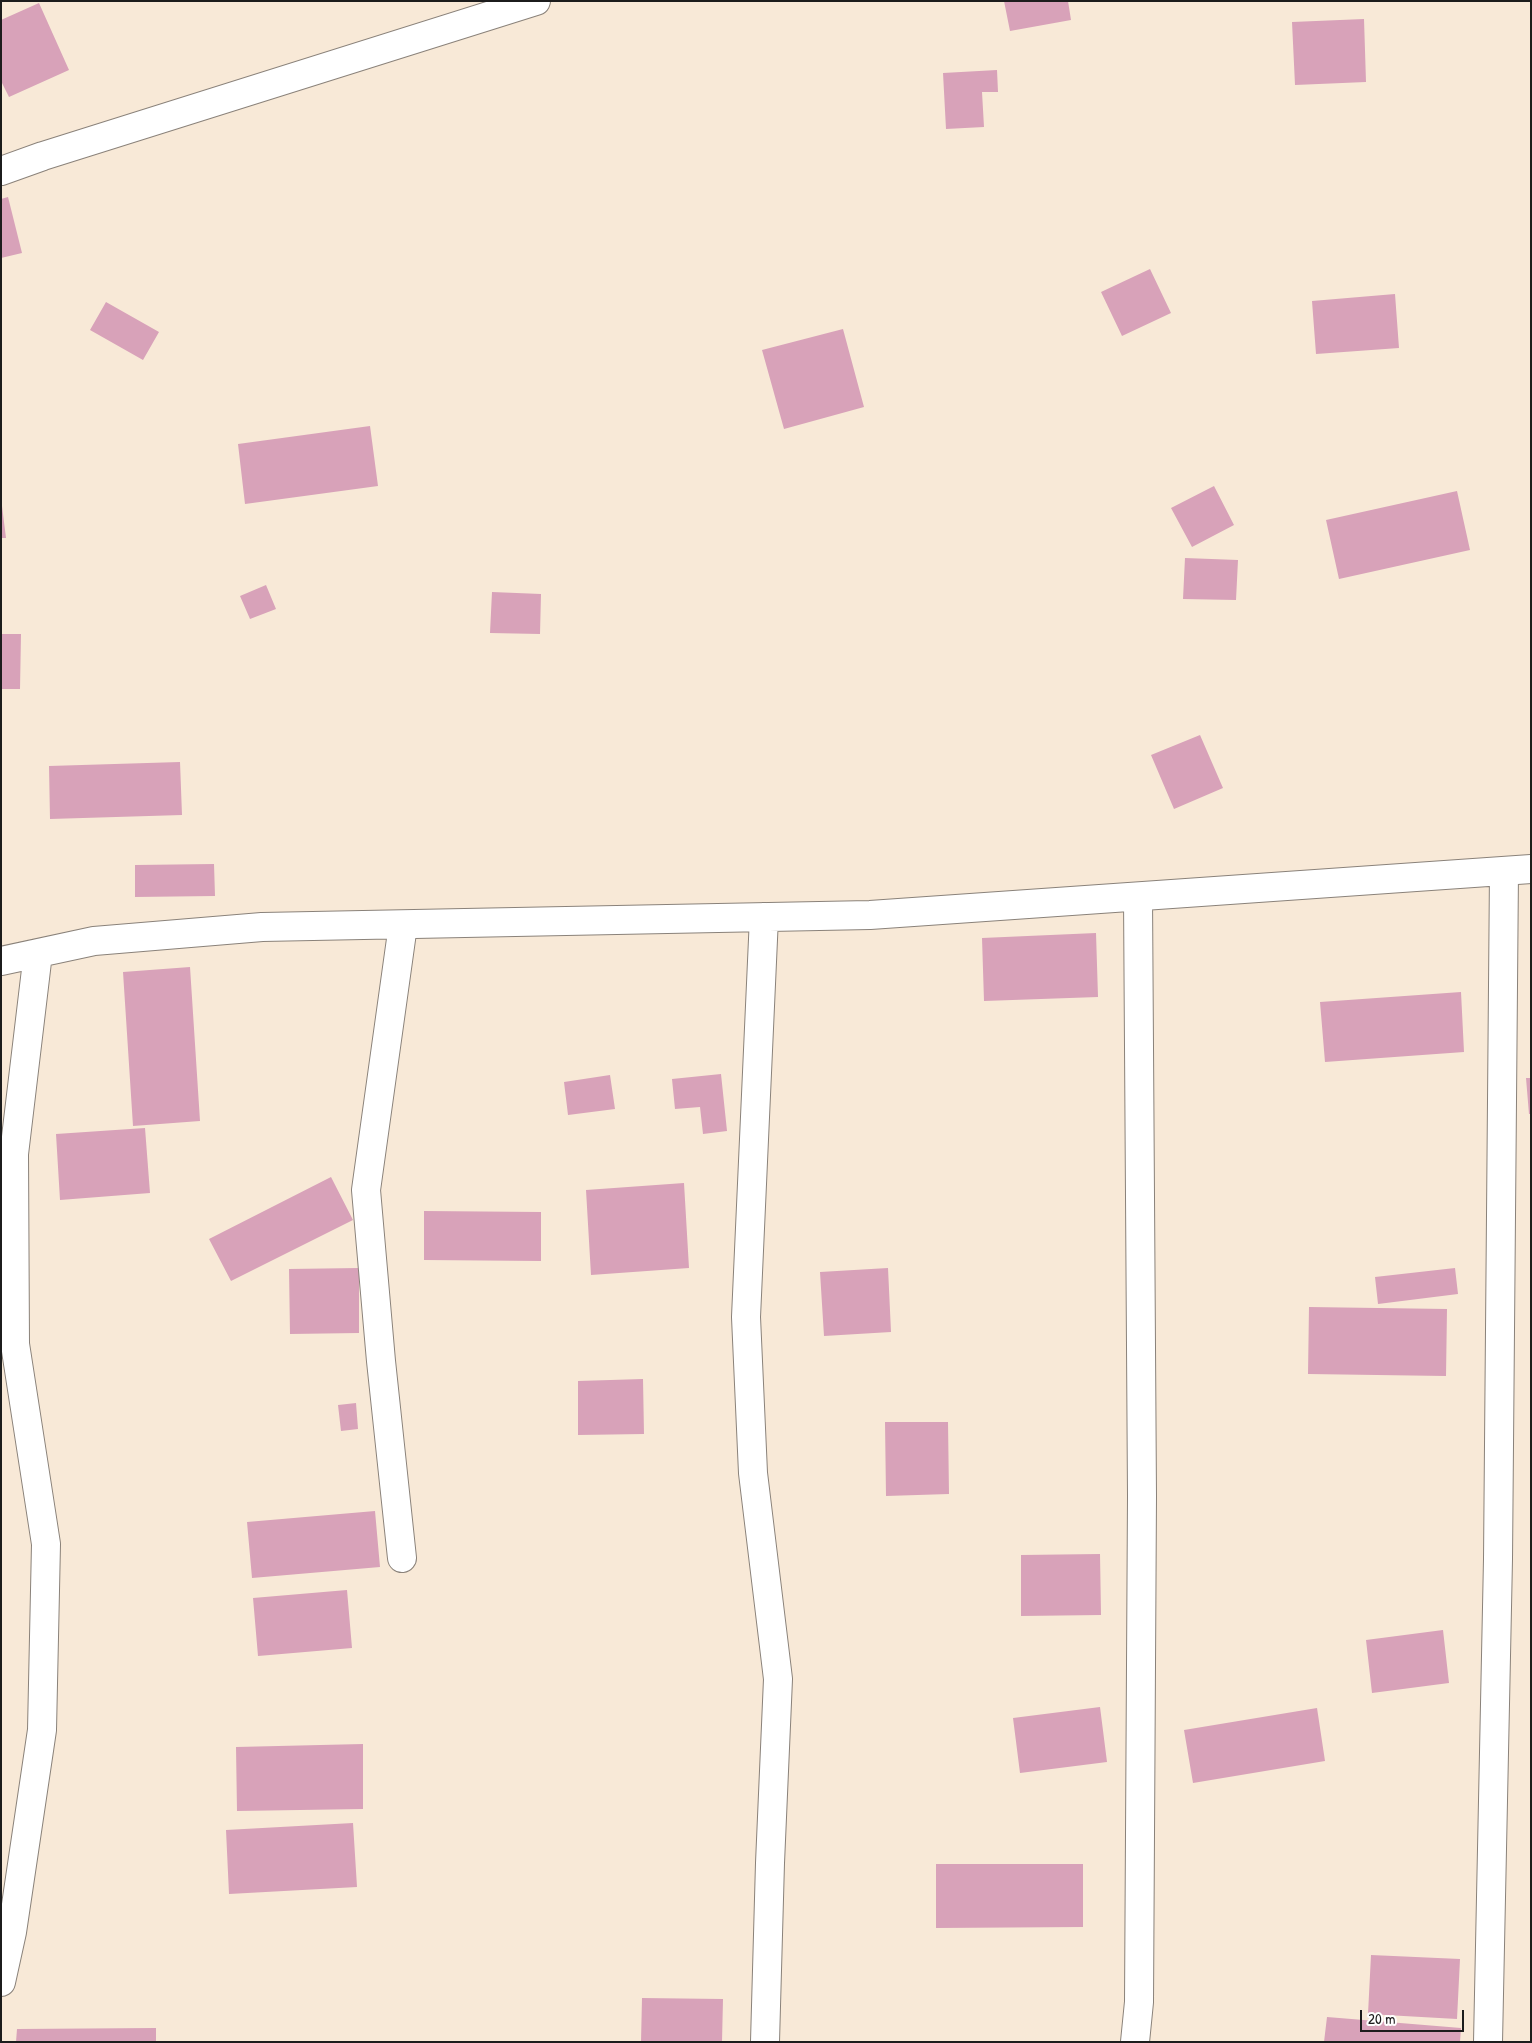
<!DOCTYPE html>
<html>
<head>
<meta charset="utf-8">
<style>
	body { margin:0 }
	#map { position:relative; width:1532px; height:2043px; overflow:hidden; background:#f8e9d7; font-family:"Patrick Hand",sans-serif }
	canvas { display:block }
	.frame { position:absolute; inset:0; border:2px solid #1c1c1c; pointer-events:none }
	.scale { position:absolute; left:1360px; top:2010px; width:104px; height:22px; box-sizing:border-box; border:2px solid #1c1c1c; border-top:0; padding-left:6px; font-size:15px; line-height:18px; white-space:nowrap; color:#1c1c1c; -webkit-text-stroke:4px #fff; paint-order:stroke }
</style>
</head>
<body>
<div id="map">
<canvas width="1532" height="2043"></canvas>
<div class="frame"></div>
<div class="scale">20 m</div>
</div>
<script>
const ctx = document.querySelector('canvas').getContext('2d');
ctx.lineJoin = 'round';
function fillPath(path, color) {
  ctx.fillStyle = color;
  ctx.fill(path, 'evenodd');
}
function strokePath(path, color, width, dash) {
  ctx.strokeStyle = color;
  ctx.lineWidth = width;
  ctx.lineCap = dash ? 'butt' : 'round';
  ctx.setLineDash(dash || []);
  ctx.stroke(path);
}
fillPath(new Path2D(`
	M1004 1H1068L1071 20 1010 31Z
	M39 3 69 70 9 97 1 81V20Z
	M1364 19 1366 82 1295 85 1292 22Z
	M997 70 998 92H982L984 127 946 129 943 73Z
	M8 197 22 253 1 258V199Z
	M1150 269 1171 313 1122 336 1101 292Z
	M1395 294 1399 348 1316 354 1312 301Z
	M106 302 159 332 143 360 90 330Z
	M843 329 864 407 784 429 762 350Z
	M370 426 378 486 245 504 238 444Z
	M1214 486 1234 525 1192 547 1171 508Z
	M1457 491 1470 550 1339 579 1326 520Z
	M1 498 6 538H1Z
	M1185 558 1238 560 1236 600 1183 599Z
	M266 585 276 609 250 619 240 596Z
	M492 592 541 594 540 634 490 633Z
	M1 634H21L20 689H1Z
	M1200 735 1223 788 1174 809 1151 755Z
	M180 762 182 815 50 819 49 766Z
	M214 864 215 896 135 897V865Z
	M1096 933 1098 997 984 1001 982 938Z
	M190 967 200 1121 133 1126 123 972Z
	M1461 992 1464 1052 1325 1062 1320 1002Z
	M721 1074 727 1131 703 1134 700 1107 675 1109 672 1079Z
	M610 1075 615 1109 568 1115 564 1082Z
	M1526 1078H1531V1114H1529Z
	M145 1128 150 1193 60 1200 56 1134Z
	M331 1177 353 1220 231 1281 209 1239Z
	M684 1183 689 1268 591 1275 586 1190Z
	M424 1211 541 1212V1261L424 1260Z
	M359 1268V1333L290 1334 289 1269Z
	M888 1268 891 1332 824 1336 820 1272Z
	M1455 1268 1458 1294 1378 1304 1375 1277Z
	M1309 1307 1447 1309 1446 1376 1308 1374Z
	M643 1379 644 1434 578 1435V1381Z
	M356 1403 358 1429 341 1431 338 1405Z
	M885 1422H948L949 1494 886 1496Z
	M375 1511 380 1567 252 1578 247 1522Z
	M1100 1554 1101 1615 1021 1616V1555Z
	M347 1590 352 1648 258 1656 253 1598Z
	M1443 1630 1449 1683 1372 1693 1366 1640Z
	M1100 1707 1107 1762 1020 1773 1013 1718Z
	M1317 1708 1325 1761 1193 1783 1184 1730Z
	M363 1744V1809L237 1811 236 1747Z
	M353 1823 357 1887 229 1894 226 1830Z
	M936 1864H1083V1927L936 1928Z
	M1371 1955 1460 1959 1457 2019 1368 2014Z
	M642 1998 723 1999 722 2042H641Z
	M1327 2017 1461 2028 1460 2042H1324Z
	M156 2028V2042H16L17 2029Z`), '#d8a2b9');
const street = new Path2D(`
	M1 171 43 156 536 1
	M764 917 746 1317 753 1473 778 1679 770 1863 765 2042
	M1 961 94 941 262 927 870 915 1531 869
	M402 1558 381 1361 366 1190 403 925
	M1 1982 12 1932 42 1730 46 1544 15 1344 14 1154 38 953
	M1135 2042 1139 2002 1142 1496 1138 897
	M1488 2042 1498 1559 1504 871`);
strokePath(street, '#8a827a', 30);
strokePath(street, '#fff', 28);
</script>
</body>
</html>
